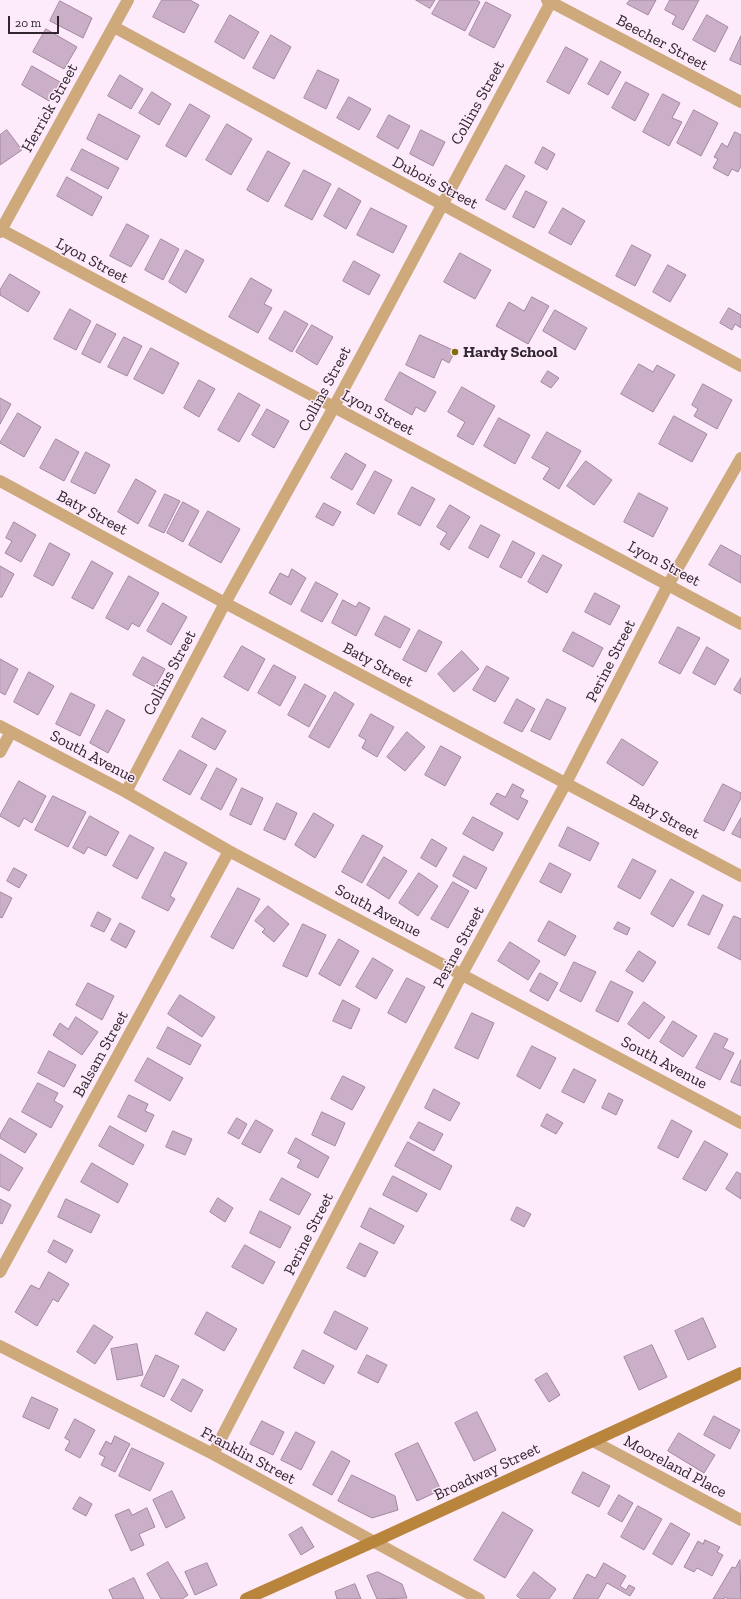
<!DOCTYPE html>
<html>
<head>
<meta charset="utf-8">
<style>
	body { margin:0 }
	#map { position:relative; width:741px; height:1599px; overflow:hidden; background:#fdebfb; font-family:"Zilla Slab",serif }
	canvas { display:block }
	.scale { position:absolute; left:8px; top:16px; width:51px; height:18px; box-sizing:border-box; border:2px solid #31262f; border-top:0; padding-left:5px; font-size:12px; line-height:14px; white-space:nowrap; color:#31262f; -webkit-text-stroke:3px #fdebfb; paint-order:stroke }
</style>
</head>
<body>
<div id="map">
<canvas width="741" height="1599"></canvas>
<div class="scale">20 m</div>
</div>
<script>
const ctx = document.querySelector('canvas').getContext('2d');
ctx.lineJoin = 'round';
function fillPath(path, color) {
  ctx.fillStyle = color;
  ctx.fill(path, 'evenodd');
}
function strokePath(path, color, width, dash) {
  ctx.strokeStyle = color;
  ctx.lineWidth = width;
  ctx.lineCap = dash ? 'butt' : 'round';
  ctx.setLineDash(dash || []);
  ctx.stroke(path);
}
function write(font, color, halo, rows, align = 'center') {
  ctx.font = font + ' "Zilla Slab",serif';
  ctx.lineWidth = 3;
  ctx.setLineDash([]);
  ctx.textBaseline = 'middle';
  ctx.strokeStyle = halo;
  ctx.fillStyle = color;
  for (const [text, x, y, turn = 0] of rows) {
    ctx.save();
    ctx.translate(x, y);
    ctx.rotate((+turn || 0) * Math.PI / 180);
    ctx.textAlign = isNaN(turn) ? turn : align;
    if (halo) ctx.strokeText(text, 0, 0);
    ctx.fillText(text, 0, 0);
    ctx.restore();
  }
}
const building = new Path2D(`
	M162 0H190L199 5 184 33 153 17Z
	M416 0H435L430 8Z
	M440 0H477L480 2 465 31 432 14Z
	M630 0H656L648 15 627 4Z
	M670 0H699L683 30 672 24 676 16 665 10Z
	M60 1 92 18 83 38 50 21Z
	M486 2 511 15 494 48 469 35Z
	M230 15 259 32 244 59 215 42Z
	M707 15 728 27 715 52 693 40Z
	M46 29 77 47 64 69 33 52Z
	M271 35 291 47 274 79 253 68Z
	M741 36V65L730 60Z
	M566 47 588 59 569 94 547 82Z
	M601 61 621 72 608 95 588 84Z
	M32 66 60 82 49 101 22 85Z
	M318 70 339 80 326 109 304 98Z
	M120 75 143 89 131 109 108 96Z
	M626 82 649 94 635 121 612 108Z
	M152 92 171 104 159 125 139 113Z
	M663 94 680 103 672 118 682 122 669 146 643 132Z
	M349 97 371 109 359 130 337 118Z
	M190 104 210 116 186 157 166 146Z
	M694 110 718 123 701 156 677 143Z
	M99 114 140 136 127 160 87 139Z
	M389 115 410 126 398 149 377 137Z
	M227 124 252 139 231 175 206 160Z
	M7 130 22 150 0 165V135Z
	M421 130 445 142 433 166 410 154Z
	M735 132 741 135V166L738 172 732 169 728 176 713 168 718 159 714 157 722 143 727 147Z
	M543 147 555 154 547 170 535 163Z
	M82 149 119 168 108 189 71 170Z
	M268 151 290 163 268 202 247 190Z
	M506 165 525 176 505 210 486 200Z
	M304 170 331 184 312 220 285 206Z
	M67 177 102 197 92 216 57 196Z
	M339 188 361 201 346 229 324 216Z
	M526 191 547 202 534 228 513 217Z
	M371 208 407 226 393 253 357 235Z
	M563 208 585 221 571 245 549 233Z
	M127 224 149 236 131 267 110 256Z
	M161 239 179 249 163 280 145 270Z
	M632 245 651 255 635 286 616 276Z
	M186 250 204 260 186 293 169 282Z
	M460 253 491 270 475 299 444 282Z
	M354 261 380 275 369 295 343 281Z
	M668 265 686 275 670 302 653 292Z
	M10 274 40 292 28 312 0 295V290Z
	M251 278 272 290 264 304 272 308 258 333 229 317Z
	M532 297 549 306 528 344 496 326 509 302 524 311Z
	M729 308 741 315V328L735 324 732 330 720 323Z
	M70 309 91 321 76 350 54 339Z
	M555 310 587 328 575 350 543 331Z
	M285 311 308 324 292 352 269 339Z
	M97 324 116 334 100 363 82 354Z
	M312 325 333 337 317 365 296 352Z
	M420 335 455 351 449 363 442 359 434 378 406 365Z
	M124 337 142 346 127 376 108 367Z
	M151 348 179 363 163 394 134 379Z
	M639 364 653 372 657 365 675 375 653 412 621 394Z
	M548 371 559 378 551 388 541 382Z
	M400 372 436 392 425 412 416 407 412 415 385 400Z
	M199 380 215 389 199 417 184 408Z
	M703 384 732 400 717 429 694 416 698 409 692 405Z
	M462 387 495 406 473 445 457 436 465 422 448 412Z
	M239 393 260 405 239 442 218 430Z
	M0 398 11 404 0 424Z
	M267 409 289 421 274 448 252 435Z
	M18 413 41 427 24 457 0 443Z
	M674 416 707 434 692 462 659 444Z
	M499 418 530 435 515 464 484 446Z
	M547 432 581 451 559 489 543 479 550 468 532 458Z
	M56 439 79 452 64 481 40 468Z
	M86 452 110 465 95 494 71 482Z
	M346 453 366 465 352 490 331 478Z
	M586 461 612 480 594 505 567 486Z
	M375 471 392 480 374 514 357 504Z
	M136 479 156 491 138 524 118 512Z
	M412 487 435 499 420 526 398 514Z
	M639 493 668 508 653 537 624 522Z
	M165 494 180 501 164 533 149 526Z
	M183 502 199 511 183 542 167 533Z
	M324 503 341 512 333 526 316 517Z
	M450 505 470 517 449 550 440 544 447 533 437 527Z
	M208 511 240 529 221 563 189 545Z
	M14 522 36 535 21 562 5 553 12 541 6 538Z
	M481 525 500 535 488 558 469 548Z
	M513 541 535 553 521 578 500 567Z
	M50 543 70 554 53 586 34 576Z
	M721 545 741 556V583L709 565Z
	M543 555 562 565 547 593 528 582Z
	M92 561 113 573 93 609 72 598Z
	M0 566 14 574 2 597H0Z
	M292 569 306 578 291 605 269 593 280 573 288 577Z
	M129 576 159 593 139 627 132 623 128 630 106 618Z
	M316 582 338 594 322 622 301 611Z
	M595 593 620 606 610 625 585 612Z
	M343 600 356 607 359 602 370 608 356 636 332 623Z
	M163 603 187 617 171 645 147 631Z
	M385 616 410 629 400 648 375 635Z
	M678 627 700 638 680 674 659 663Z
	M419 630 442 642 426 672 403 660Z
	M573 632 603 648 593 667 563 651Z
	M242 646 265 659 248 691 224 677Z
	M707 647 729 660 715 685 693 673Z
	M462 651 479 669 454 692 438 674Z
	M143 657 165 669 155 687 133 675Z
	M0 659 18 669 5 695 0 692Z
	M274 665 296 677 280 706 258 693Z
	M487 666 509 678 495 702 473 690Z
	M29 672 54 686 38 715 14 702Z
	M741 678V694L734 690Z
	M305 684 326 696 309 727 288 715Z
	M335 692 354 704 329 748 309 737Z
	M71 693 95 705 80 736 56 724Z
	M517 699 535 709 522 732 504 723Z
	M547 699 566 708 550 740 531 731Z
	M107 710 125 720 108 753 90 743Z
	M371 714 394 727 377 757 362 748 366 740 359 736Z
	M202 718 226 731 215 750 192 737Z
	M407 732 425 747 405 771 387 757Z
	M622 739 658 762 643 786 607 763Z
	M441 746 461 757 445 786 425 775Z
	M180 750 207 765 190 795 163 780Z
	M217 768 237 779 221 810 201 799Z
	M19 781 46 796 32 823 24 818 19 827 0 816Z
	M513 784 524 790 520 797 528 801 518 820 490 804 497 793 505 797Z
	M723 784 741 793V798L724 831 704 821Z
	M242 788 263 798 251 825 230 815Z
	M53 796 86 812 68 847 35 830Z
	M277 803 297 813 285 840 264 830Z
	M314 813 334 825 315 858 295 845Z
	M90 816 119 832 106 856 88 847 84 854 73 848Z
	M473 817 503 833 493 851 463 834Z
	M741 818V838L732 834Z
	M568 827 599 843 590 861 559 846Z
	M130 835 154 848 137 879 113 866Z
	M363 835 383 846 362 883 342 872Z
	M432 839 447 848 436 867 421 858Z
	M165 852 187 863 170 896 175 899 168 911 142 898Z
	M464 856 487 868 476 889 453 876Z
	M384 857 407 871 389 899 367 885Z
	M633 859 656 871 640 899 618 887Z
	M550 863 571 874 561 893 540 882Z
	M14 868 27 875 19 888 7 881Z
	M419 873 438 886 418 916 399 903Z
	M671 879 694 892 673 927 651 914Z
	M453 882 469 891 448 928 431 919Z
	M238 888 260 899 233 949 211 937Z
	M0 892 12 898 2 918 0 917Z
	M703 895 723 905 709 935 688 925Z
	M268 906 289 924 274 942 262 932 265 929 255 921Z
	M98 912 111 919 104 932 91 926Z
	M734 916 741 919V960L718 948Z
	M549 921 576 936 565 956 538 941Z
	M618 922 630 928 627 935 614 929Z
	M120 923 135 931 126 948 111 940Z
	M303 924 326 935 307 977 283 966Z
	M339 939 359 951 340 986 319 974Z
	M510 942 540 961 528 980 498 961Z
	M639 951 656 962 643 982 626 971Z
	M373 958 393 970 376 999 356 987Z
	M574 962 596 972 581 1002 560 991Z
	M540 973 558 983 548 1001 530 991Z
	M407 978 425 987 406 1023 388 1013Z
	M611 981 633 992 618 1022 596 1011Z
	M88 983 114 996 102 1020 76 1005Z
	M180 995 215 1017 202 1037 168 1014Z
	M343 1000 360 1009 351 1029 333 1021Z
	M644 1002 665 1017 649 1039 628 1024Z
	M472 1013 494 1023 478 1059 455 1048Z
	M76 1017 98 1032 82 1055 53 1035 60 1023 68 1029Z
	M673 1021 697 1036 683 1057 660 1042Z
	M168 1027 201 1045 190 1065 157 1048Z
	M715 1033 728 1039 723 1048 734 1053 720 1080 696 1068Z
	M532 1046 556 1058 540 1089 517 1076Z
	M49 1051 76 1065 64 1087 38 1073Z
	M148 1058 183 1078 170 1101 135 1081Z
	M741 1060V1086L731 1082Z
	M574 1069 596 1080 584 1103 562 1092Z
	M343 1076 365 1087 352 1110 331 1099Z
	M38 1083 58 1093 54 1101 63 1106 51 1128 22 1112Z
	M434 1089 460 1103 450 1121 425 1108Z
	M609 1093 623 1100 616 1115 602 1108Z
	M129 1095 148 1104 145 1111 154 1115 146 1132 118 1117Z
	M322 1112 345 1123 335 1146 312 1135Z
	M547 1114 563 1123 556 1134 541 1126Z
	M10 1118 37 1134 25 1153 0 1138V1135Z
	M237 1118 247 1124 239 1139 228 1133Z
	M256 1120 273 1130 260 1153 242 1144Z
	M672 1120 692 1131 678 1158 658 1148Z
	M419 1122 443 1134 434 1151 410 1138Z
	M110 1126 144 1145 133 1165 99 1146Z
	M173 1131 192 1139 185 1155 166 1147Z
	M296 1138 329 1157 318 1178 297 1167 301 1160 288 1153Z
	M705 1141 728 1154 706 1191 683 1179Z
	M408 1142 452 1166 440 1190 395 1166Z
	M0 1154 23 1168 9 1191 0 1186Z
	M92 1163 128 1184 118 1203 81 1182Z
	M737 1172 741 1174V1199L726 1189Z
	M393 1176 427 1194 417 1212 383 1195Z
	M282 1178 311 1194 299 1215 270 1200Z
	M218 1198 233 1208 225 1222 210 1212Z
	M0 1199 11 1205 2 1224 0 1223Z
	M66 1199 100 1215 91 1233 58 1217Z
	M517 1207 531 1214 524 1227 511 1220Z
	M370 1208 404 1226 394 1244 361 1227Z
	M260 1211 291 1227 280 1248 250 1233Z
	M54 1240 73 1250 66 1263 48 1252Z
	M360 1243 378 1252 365 1277 347 1268Z
	M245 1245 275 1262 263 1284 232 1267Z
	M49 1272 69 1284 58 1302 53 1299 37 1326 15 1312 31 1285 39 1289Z
	M335 1311 368 1328 356 1350 324 1333Z
	M207 1312 237 1329 224 1351 195 1334Z
	M703 1318 716 1347 688 1360 675 1331Z
	M94 1325 113 1337 95 1364 77 1352Z
	M137 1344 143 1375 117 1380 111 1349Z
	M652 1345 667 1377 639 1390 624 1357Z
	M303 1350 334 1366 324 1384 294 1368Z
	M156 1355 179 1366 164 1397 141 1386Z
	M367 1355 387 1365 378 1383 358 1373Z
	M547 1373 560 1395 549 1402 535 1380Z
	M183 1379 203 1390 191 1412 171 1400Z
	M32 1397 58 1409 49 1429 23 1417Z
	M477 1412 496 1450 474 1461 455 1423Z
	M714 1416 740 1430 730 1449 704 1435Z
	M75 1419 95 1430 80 1458 65 1450 70 1441 65 1438Z
	M262 1421 284 1432 273 1455 250 1444Z
	M296 1432 315 1442 301 1470 281 1460Z
	M679 1433 715 1455 704 1473 668 1451Z
	M115 1436 130 1444 115 1472 101 1465 105 1457 99 1454 106 1441 111 1444Z
	M418 1443 441 1490 417 1501 395 1454Z
	M132 1448 164 1463 150 1491 119 1476Z
	M332 1451 350 1461 332 1495 313 1485Z
	M583 1472 610 1486 599 1507 572 1493Z
	M352 1475 395 1496 398 1510 372 1518 338 1501Z
	M172 1491 185 1518 166 1528 153 1500Z
	M619 1495 633 1503 622 1522 608 1514Z
	M80 1497 92 1504 86 1516 73 1509Z
	M638 1506 662 1519 644 1550 621 1537Z
	M147 1508 155 1527 139 1534 144 1545 131 1551 115 1515 129 1509 132 1515Z
	M503 1512 533 1530 505 1578 474 1560Z
	M671 1523 690 1534 672 1565 653 1554Z
	M302 1527 314 1547 301 1555 289 1535Z
	M705 1540 720 1547 717 1552 723 1555 712 1576 697 1568 694 1572 684 1567 698 1541 703 1544Z
	M740 1560 741 1599H728L725 1597 724 1599H713L732 1567 735 1568Z
	M168 1562 188 1595 182 1599H161L147 1574Z
	M207 1563 217 1585 195 1595 185 1572Z
	M604 1563 626 1576 620 1586 626 1590 629 1585 635 1588 630 1596 607 1583 598 1599H573L587 1574 595 1578Z
	M378 1572 402 1584 407 1598 377 1599 367 1576Z
	M534 1572 556 1589 549 1599H521L517 1596Z
	M134 1578 144 1599H113L109 1590Z
	M355 1584 361 1599H337L335 1592Z`);
fillPath(building, '#cbafc8');
strokePath(building, '#a2879f', 1);
strokePath(new Path2D(`
	M547 0 741 102
	M114 27 741 366
	M0 229 741 624
	M0 232 128 0
	M0 481 225 603 741 876
	M0 726 126 792 229 851 741 1123
	M0 752 11 732
	M126 792 225 603 334 407 552 0
	M0 1272 229 851
	M0 1346 213 1454 479 1599
	M593 1441 741 1520
	M213 1454 462 974 566 783 668 585 741 458`), '#cda97c', 12);
strokePath(new Path2D(`
	M246 1599 373 1542 741 1373`), '#b9843b', 12);
for (const [x, y, r, color] of [
	[455,352,4,"#7f6e0a"]
]) {
  const dot = new Path2D();
  dot.arc(x, y, r, 0, 2 * Math.PI);
  ctx.fillStyle = color;
  ctx.fill(dot);
  strokePath(dot, '#fdebfb', 1.5);
}
write('16px', '#31262f', '#fdebfb', [
	["Beecher Street",662,43,28],
	["Collins Street",478,103,-61],
	["Herrick Street",50,108,-61],
	["Dubois Street",435,183,28],
	["Lyon Street",92,261,28],
	["Collins Street",325,389,-62],
	["Lyon Street",378,413,28],
	["Baty Street",92,513,28],
	["Lyon Street",664,564,28],
	["Perine Street",611,661,-63],
	["Baty Street",378,665,28],
	["Collins Street",170,673,-62],
	["South Avenue",93,757,28],
	["Baty Street",664,817,28],
	["South Avenue",378,911,28],
	["Perine Street",459,947,-62],
	["Balsam Street",101,1054,-61],
	["South Avenue",664,1063,28],
	["Perine Street",309,1234,-63],
	["Franklin Street",248,1456,28],
	["Mooreland Place",675,1467,28],
	["Broadway Street",487,1472,-25]
]);
write('bold 16px', '#31262f', '#fdebfb', [
	["Hardy School",463,352]
], 'left');
</script>
</body>
</html>
